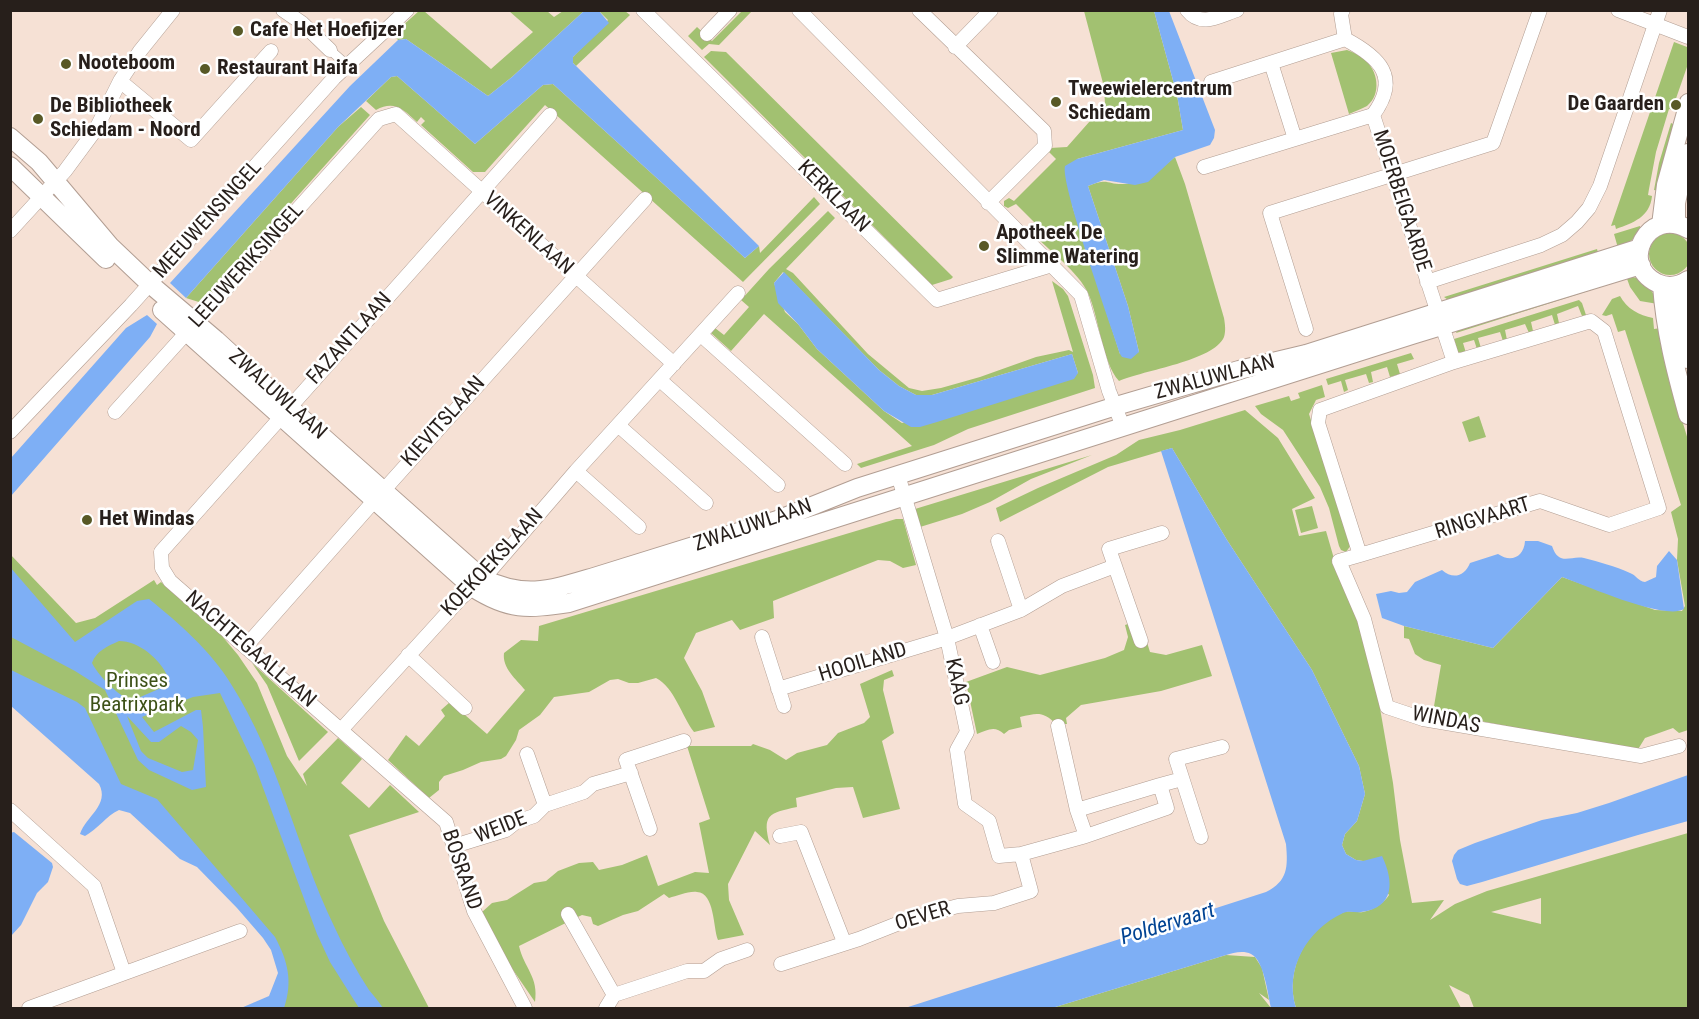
<!DOCTYPE html>
<html>
<head>
<meta charset="utf-8">
<style>
	body { margin:0 }
	#map { position:relative; width:1699px; height:1019px; overflow:hidden; background:#f6e1d5; font-family:"Roboto Condensed",sans-serif }
	canvas { display:block }
	.frame { position:absolute; inset:0; border:12px solid #271f1b; pointer-events:none }
</style>
</head>
<body>
<div id="map">
<canvas width="1699" height="1019"></canvas>
<div class="frame"></div>
</div>
<script>
const ctx = document.querySelector('canvas').getContext('2d');
ctx.lineJoin = 'round';
function fillPath(path, color) {
  ctx.fillStyle = color;
  ctx.fill(path, 'evenodd');
}
function strokePath(path, color, width, dash) {
  ctx.strokeStyle = color;
  ctx.lineWidth = width;
  ctx.lineCap = dash ? 'butt' : 'round';
  ctx.setLineDash(dash || []);
  ctx.stroke(path);
}
function write(font, color, halo, rows, align = 'center') {
  ctx.font = font + ' "Roboto Condensed",sans-serif';
  ctx.lineWidth = 5;
  ctx.setLineDash([]);
  ctx.textBaseline = 'middle';
  ctx.strokeStyle = halo;
  ctx.fillStyle = color;
  for (const [text, x, y, turn = 0] of rows) {
    ctx.save();
    ctx.translate(x, y);
    ctx.rotate((+turn || 0) * Math.PI / 180);
    ctx.textAlign = isNaN(turn) ? turn : align;
    if (halo) ctx.strokeText(text, 0, 0);
    ctx.fillText(text, 0, 0);
    ctx.restore();
  }
}
fillPath(new Path2D(`
	M419 11H424L491 69 533 32 509 11H547L554 17 563 11H584L512 77 488 96 406 39 398 40 393 34Z
	M599 11H625L630 15 576 66 573 63V57L608 20Z
	M742 11H752L719 45 709 44 702 50 688 36 697 27 712 41Z
	M1084 11H1154L1177 95 1183 130 1077 159 1072 205 1120 354 1139 352 1128 306 1088 186C1109 177 1107 185 1125 184 1137 184 1166 165 1175 157L1185 184 1224 318C1225 324 1226 331 1224 337 1214 361 1144 370 1119 381 1102 362 1099 317 1088 293 1079 273 1050 251 1034 235L1040 228 1016 204 1008 208 1004 206V201L1009 198 1014 201 1056 159 1048 151 1050 148 1067 147 1105 104 1104 87Z
	M1674 42 1687 47 1688 64 1672 110 1669 109 1656 152 1649 189 1648 195 1652 196C1650 217 1633 223 1616 229L1615 225 1611 226Z
	M1347 50C1353 52 1359 55 1364 59 1378 70 1382 94 1367 106 1362 109 1355 111 1349 114L1331 53Z
	M711 51 726 52 953 277 951 279 932 285 704 57Z
	M397 76 475 144 543 85 553 84 745 258 759 246 760 253 814 197 820 204 743 282 545 105 485 172H473L421 125 425 121 421 117 417 122C403 109 394 100 376 110L366 101 391 77Z
	M361 107 370 115 202 303 186 298 338 127Z
	M1671 123 1675 125 1659 191 1654 190 1659 163Z
	M828 211 835 218 786 269 793 273 868 354 909 388 922 391 941 388 980 377 1036 357 1069 350 1073 352 1052 281 1063 289 1068 296 1093 375 1095 388 968 429 934 445 861 468 857 464 912 446 764 314 731 351 711 333 715 328 724 335 749 307 741 300 769 269ZM783 272 879 370 899 386 916 395H932L1072 354 1078 373 902 423 884 411 817 349 798 324 785 312 774 283Z
	M1640 226V228L1632 240 1618 248 1614 234Z
	M1649 254a21 21 0 1 1 42 0a21 21 0 1 1-42 0Z
	M1597 249 1599 256 1451 302 1444 297Z
	M1626 276C1643 277 1652 288 1658 304L1640 301 1630 287Z
	M1605 279 1607 285 1456 333 1459 326Z
	M1620 296C1627 309 1639 315 1653 318L1654 329 1661 328 1670 380 1688 440V730L1679 733 1673 728 1645 738 1637 751 1433 712 1441 665 1424 660 1415 654 1409 639 1404 638V626L1493 648 1562 577 1655 610 1682 611 1685 606 1677 560 1678 539 1671 512 1681 505 1625 330 1618 332 1612 314 1606 316 1602 315 1612 299Z
	M1579 300 1582 303 1586 315 1582 316 1578 306 1557 314 1559 323 1555 325 1552 315 1531 322 1533 331 1529 333 1525 324 1505 330 1507 340 1503 341 1500 332 1478 338 1481 348 1477 349 1474 340 1463 343 1466 353 1458 352 1454 339Z
	M1411 353 1414 359 1397 364 1400 374 1390 377 1387 367 1371 372 1373 382 1369 383 1366 374 1345 380 1348 390 1344 392 1341 381 1328 385 1326 379Z
	M1322 385 1325 397 1316 400 1309 414 1351 545 1346 552 1341 550 1339 546 1329 508 1320 487 1283 430 1261 414 1255 406 1289 396 1291 401 1300 398 1298 393Z
	M1245 410 1278 438 1315 498 1292 509 1299 536 1326 531 1337 569 1359 618 1377 691 1393 783 1400 840 1412 903 1444 900 1430 920 1455 904 1487 891 1688 833V1008H1474L1469 995 1449 985 1461 1008H1296C1284 971 1306 926 1344 912 1350 910 1357 913 1363 912 1373 910 1384 903 1389 895L1363 861 1356 860 1346 854 1342 845 1345 834 1357 821 1365 794 1359 766 1312 670 1227 540 1172 448 1108 467 1000 522 996 508 1038 488 1116 455 1139 440 1180 430ZM1541 898V924L1491 912Z
	M1479 416 1486 437 1469 442 1462 422Z
	M1092 455 1031 479 990 502 962 514 920 527 915 509Z
	M1312 506 1318 528 1301 533 1295 510Z
	M896 519H903L916 565 903 568 890 561 878 560 773 601 774 618 740 630 732 620 696 633 684 658 702 691 715 727 694 732C681 715 675 688 656 678L638 683H629L618 679 610 680 589 692 554 697 540 715 519 730 516 740 506 756 501 759 481 762 463 770 444 776 439 782V790L429 798 388 760 406 735 419 746 445 716 441 710 450 702 487 734 525 690C516 679 502 668 504 653L521 640 538 641 539 626Z
	M10 554 76 623 95 618 154 580 157 585 161 582 222 636 238 655 257 683 287 756 307 786 303 774 338 738 362 759 341 783 369 808 390 785 419 812 349 835 384 921 429 1008H248L280 997 279 958 259 927 182 847 11 702Z
	M1140 620 1150 652 1166 655 1202 645 1212 676 1161 691 1081 705 1066 718 1067 724H1056C1043 711 1037 713 1020 717L1022 727 1009 730 1004 734C995 725 987 730 977 734L966 682 1007 667 1040 675 1105 658 1124 650 1128 637 1125 625Z
	M252 663 328 732 299 761 267 685Z
	M892 670 894 676 884 680 883 690 894 733 882 741 900 809 863 818 853 787 836 788 796 798 797 807C768 813 762 815 770 845L755 831 728 884 729 900 744 935 718 940C713 928 715 893 697 892 688 891 677 896 669 898L664 894 638 911 623 915 598 926 593 924 591 917 582 915 519 946C524 968 539 977 535 1002L511 967 482 912 492 903 507 900 534 883 546 881 558 871 579 863 593 862 599 870 622 865 647 855 658 886 695 872 709 873 699 823 710 819 687 746H751L753 744 770 750 786 760 797 753 827 745 838 733 864 723 870 717 860 684Z
	M1226 955 1255 957 1262 968 1269 1000 1259 993 1271 1008H1052Z`), '#a2c171');
fillPath(new Path2D(`
	M584 11H599L609 23 573 57V63L759 246 745 258 553 84 543 85 475 144 397 76 391 77 338 127 186 298 170 283 350 86 398 40 406 39 488 96 512 77Z
	M1154 11H1169L1215 130 1214 138 1210 145 1175 157 1148 182 1135 185 1104 180 1088 186 1128 306 1139 352 1131 359 1122 357 1120 354C1111 326 1060 183 1065 166L1077 159 1183 130 1177 95Z
	M784 272 879 370 899 386 916 395H932L1072 354 1078 373 1074 379 937 422 920 427H911L884 411 817 349 798 324 778 303 774 283Z
	M147 315 157 324 150 337 11 496V458L126 328Z
	M1172 448 1227 540 1312 670 1359 766 1365 794 1357 821 1345 834 1342 845 1346 854 1356 860 1363 861 1382 856C1394 881 1395 908 1361 912 1355 913 1349 910 1343 913 1307 930 1284 969 1296 1008H1271C1268 995 1264 960 1251 954 1243 950 1233 953 1226 955L1052 1008H905L1266 892C1288 881 1288 867 1286 844L1161 451Z
	M1525 541H1538L1552 546C1559 567 1571 555 1584 558 1599 562 1615 566 1630 573 1636 575 1638 581 1645 582L1656 577 1657 566 1669 551 1677 560 1684 609C1665 621 1585 585 1562 577L1493 648 1404 626 1382 618 1376 594 1391 591 1399 593 1407 592 1415 582 1442 570C1453 580 1465 576 1470 563L1498 554C1511 563 1524 557 1525 541Z
	M10 567 75 642 137 601 149 599C179 623 211 651 231 684 279 759 296 847 334 926 344 948 356 970 369 990 374 996 379 1002 383 1008H359L330 962 317 934 255 766 220 693 193 697 142 717 154 732 196 710H201L203 727 206 787 192 790 149 770 138 760 105 690 75 671 11 637ZM119 641C139 641 160 659 168 677L161 688 131 701C117 694 99 677 92 663 96 651 108 646 119 641ZM127 716 151 742H159L181 726 191 732 198 740 193 770 182 772 148 758 141 751Z
	M11 670 77 702 85 708 121 784 157 799 275 937C288 961 293 982 284 1008H241L269 996 278 973 271 950 263 938 237 908 197 867 180 859 130 813 119 810C106 816 98 829 85 836L80 834C86 816 110 805 99 784L11 706Z
	M1688 775V821L1638 835 1482 882 1467 886 1460 884 1457 879 1452 861 1454 855 1458 850 1475 843 1542 820 1577 813 1609 803Z
	M14 832 52 863 53 867 48 882 37 893 21 925 11 936 10 833Z`), '#7eaff5');
const pedestrian = new Path2D(`
	M330 50 347 65`);
const minor = new Path2D(`
	M283 10 302 23 330 50
	M643 10 937 300 1052 265
	M799 10 1081 295 1109 391 1123 427
	M919 10 1044 131 1045 146 988 203
	M1187 10C1201 28 1219 16 1237 10
	M1618 10 1688 37
	M707 34 730 10
	M1345 39C1379 57 1401 77 1373 115L1454 362
	M955 47 991 10
	M1271 63 1295 139
	M120 81 191 140 271 51
	M1211 82 1345 39 1341 14 1343 10
	M1204 167 1373 115
	M10 231 65 171 96 129 120 81 140 51 173 10
	M1427 282 1541 245 1562 235 1577 222 1589 208 1600 186 1660 10
	M1591 321 1604 331 1659 508 1609 525 1540 501 1360 555 1318 423 1320 410 1454 362Z
	M1306 329 1270 213 1493 143 1540 10
	M701 335 845 464
	M660 380 778 485
	M115 412 379 119 396 114 674 364
	M619 426 706 503
	M10 432 131 305 334 78 407 10
	M576 471 639 527
	M898 475 947 638 967 732 957 750 965 804 989 821 999 856 1021 854 1086 836 1167 808 1160 785 1182 779
	M998 541 1021 610 1062 586 1115 566
	M1360 555 1339 561 1364 619 1387 707 1423 719 1641 756 1679 746
	M980 625 993 662
	M762 637 784 706
	M1141 641 1109 549 1162 533
	M246 646 374 501 645 199
	M408 655 465 708
	M778 689 947 638 1021 610
	M1058 726 1077 810 1086 836
	M341 730 460 599 489 572 576 471 738 293
	M527 754 545 805
	M10 810 94 886 124 973
	M1077 810 1160 785
	M650 829 626 760 684 741
	M780 836 801 832 844 942
	M1201 837 1176 759 1222 747
	M454 846 506 830 516 822 534 816 545 805 584 792 593 784 631 773
	M568 914 614 995
	M781 964 859 939 912 918 958 906 994 903 1031 891 1021 854
	M29 1008 240 931
	M525 1008 474 911 446 822 170 581 162 568 161 552 550 115
	M606 1008 614 995 687 971H704L721 959 747 950`);
const tertiary = new Path2D(`
	M1677 224V203L1688 152
	M1660 225 1665 185 1688 102`);
const secondary = new Path2D(`
	M10 137 39 162 110 246 150 284 216 340 289 407 482 578C525 599 550 590 594 577L777 520 857 488 1116 406 1239 370 1306 354 1640 248
	M10 166 106 259
	M1688 229C1648 206 1618 264 1657 283 1668 288 1679 286 1688 280
	M1681 284 1679 310 1688 359
	M1662 285C1665 330 1676 372 1688 415
	M162 310 472 587C509 611 527 609 569 603L1412 335 1641 265`);
strokePath(pedestrian, '#b29e93', 10);
strokePath(minor, '#b29e93', 15);
strokePath(tertiary, '#b29e93', 18);
strokePath(secondary, '#b29e93', 20);
strokePath(pedestrian, '#fff', 9);
strokePath(minor, '#fff', 14);
strokePath(tertiary, '#fff', 16);
strokePath(secondary, '#fff', 18);
for (const [x, y, r, color] of [
	[238,31,6,"#585926"],
	[66,64,6,"#585926"],
	[205,69,6,"#585926"],
	[1056,102,6,"#585926"],
	[1676,105,6,"#585926"],
	[38,119,6,"#585926"],
	[984,246,6,"#585926"],
	[87,520,6,"#585926"]
]) {
  const dot = new Path2D();
  dot.arc(x, y, r, 0, 2 * Math.PI);
  ctx.fillStyle = color;
  ctx.fill(dot);
  strokePath(dot, '#fff', 2);
}
write('bold 21px', '#271f1b', '#fff', [
	["Cafe Het Hoefijzer",250,31],
	["Nooteboom",78,64],
	["Restaurant Haifa",217,69],
	["Tweewielercentrum",1068,90],
	["Schiedam",1068,114],
	["De Gaarden",1664,105,"right"],
	["De Bibliotheek",50,107],
	["Schiedam - Noord",50,131],
	["Apotheek De",996,234],
	["Slimme Watering",996,258],
	["Het Windas",99,520]
], 'left');
write('21px', '#271f1b', '#fff', [
	["KERKLAAN",833,197,45],
	["MOERBEIGAARDE",1401,201,72],
	["MEEUWENSINGEL",208,220,-48],
	["VINKENLAAN",528,234,42],
	["LEEUWERIKSINGEL",247,266,-48],
	["FAZANTLAAN",350,339,-48],
	["ZWALUWLAAN",1215,378,-15],
	["ZWALUWLAAN",277,395,42],
	["KIEVITSLAAN",444,422,-48],
	["RINGVAART",1483,519,-17],
	["ZWALUWLAAN",753,526,-19],
	["KOEKOEKSLAAN",493,563,-47],
	["NACHTEGAALLAAN",250,650,41],
	["HOOILAND",863,663,-17],
	["KAAG",956,682,78],
	["WINDAS",1446,721,11],
	["WEIDE",501,828,-22],
	["BOSRAND",461,870,71],
	["OEVER",923,917,-17]
]);
write('21px', '#3d5117', '#fff', [
	["Prinses",137,682],
	["Beatrixpark",137,706]
]);
write('italic 22px', '#004393', '#fff', [
	["Poldervaart",1168,925,-17]
]);
</script>
</body>
</html>
